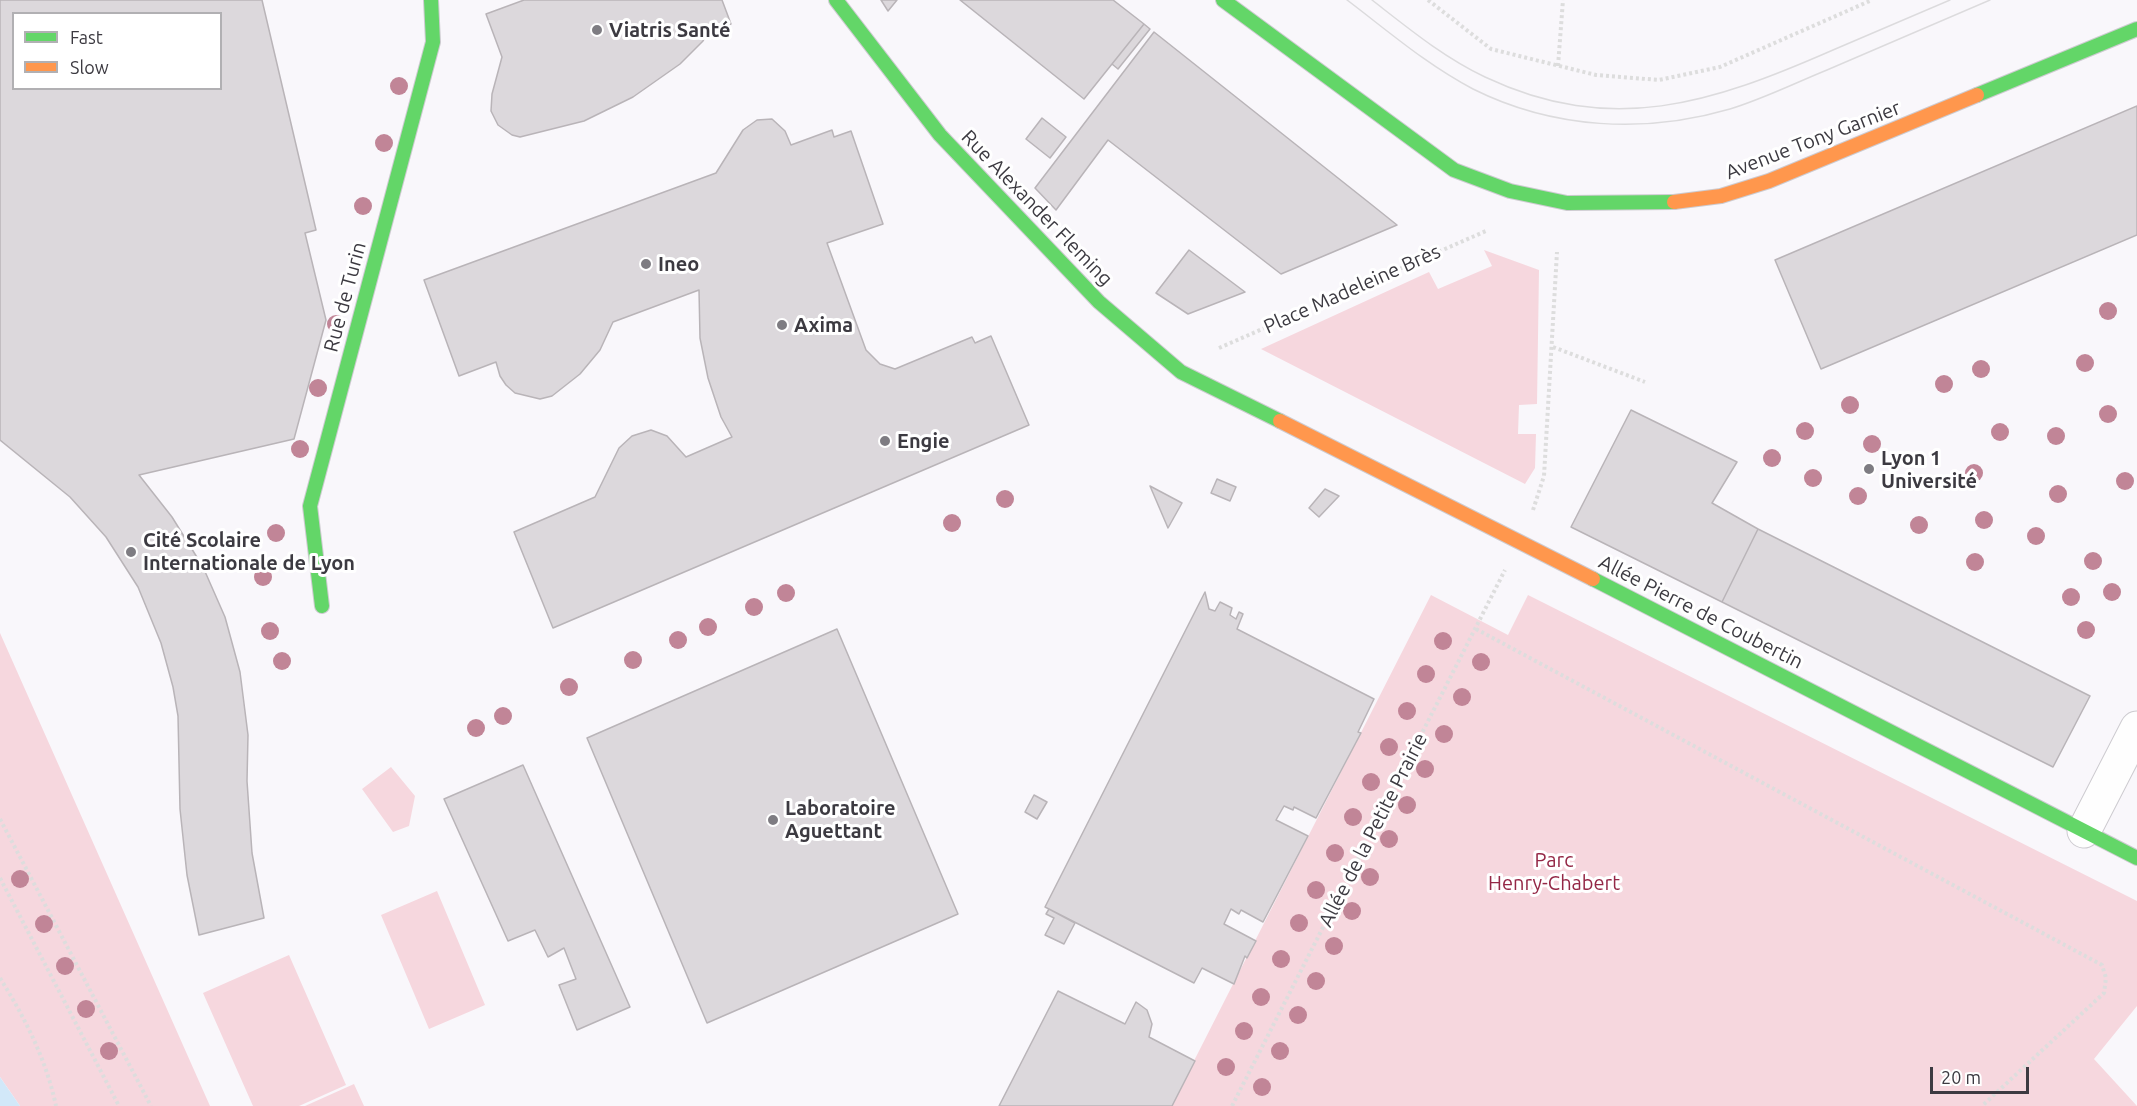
<!DOCTYPE html>
<html>
<head>
<meta charset="utf-8">
<style>
	body { margin:0 }
	#map { position:relative; width:2137px; height:1106px; overflow:hidden; background:#f9f7fb; font-family:Ubuntu,sans-serif }
	canvas { display:block }
	.legend { position:absolute; left:12px; top:12px; width:210px; height:78px; box-sizing:border-box; background:#fff; border:2px solid #b1b0b3; margin:0; padding:8px 10px; list-style:none; font-size:18px; color:#3c3a41 }
	.legend li { display:flex; align-items:center; gap:12px; height:30px }
	.legend b { width:30px; border:2px solid #b1b0b3 }
	.scale { position:absolute; left:1930px; top:1067px; width:99px; height:27px; box-sizing:border-box; border:3px solid #3c3a41; border-top:0; padding-left:8px; font-size:18px; line-height:21px; white-space:nowrap; color:#3c3a41; -webkit-text-stroke:4px #fff; paint-order:stroke }
</style>
</head>
<body>
<div id="map">
<canvas width="2137" height="1106"></canvas>
<ul class="legend">
<li><b style="height:8px;background:#63d668"></b>Fast</li>
<li><b style="height:8px;background:#ff974d"></b>Slow</li>
</ul>
<div class="scale">20 m</div>
</div>
<script>
const ctx = document.querySelector('canvas').getContext('2d');
ctx.lineJoin = 'round';
function fillPath(path, color) {
  ctx.fillStyle = color;
  ctx.fill(path, 'evenodd');
}
function strokePath(path, color, width, dash) {
  ctx.strokeStyle = color;
  ctx.lineWidth = width;
  ctx.lineCap = dash ? 'butt' : 'round';
  ctx.setLineDash(dash || []);
  ctx.stroke(path);
}
function write(font, color, halo, rows, align = 'center') {
  ctx.font = font + ' Ubuntu,sans-serif';
  ctx.lineWidth = 6;
  ctx.setLineDash([]);
  ctx.textBaseline = 'middle';
  ctx.strokeStyle = halo;
  ctx.fillStyle = color;
  for (const [text, x, y, turn = 0] of rows) {
    ctx.save();
    ctx.translate(x, y);
    ctx.rotate((+turn || 0) * Math.PI / 180);
    ctx.textAlign = isNaN(turn) ? turn : align;
    if (halo) ctx.strokeText(text, 0, 0);
    ctx.fillText(text, 0, 0);
    ctx.restore();
  }
}
fillPath(new Path2D(`
	M1484 250 1539 270 1537 404 1519 405 1518 434H1536L1535 468 1525 484 1261 349 1429 272 1438 289 1492 266Z
	M1431 595 1508 635 1528 595 2137 901V1006L2094 1059 2137 1106H1171Z
	M0 633 210 1106H20L0 1077Z
	M391 767 415 796 409 826 393 832 362 789Z
	M437 891 485 1005 429 1029 381 915Z
	M289 955 346 1085 299 1106H253L203 993Z
	M354 1084 364 1106H305Z`), '#f6d7de');
fillPath(new Path2D(`
	M0 1077 20 1106H0Z`), '#d2e8f9');
const building = new Path2D(`
	M0 0H262L316 230 305 233 326 320 294 439 139 475 172 517 203 567 225 617 240 672 248 735 247 781 252 853 264 918 199 935 187 875 180 809 178 716 173 687 161 643 138 587 106 537 70 497 0 440ZM14 14H220V88H14Z
	M524 0H722L731 24 708 32 703 41 680 64 633 97 584 121 520 137 512 135 498 125 491 111 492 94 502 57 486 14Z
	M881 0H897L888 11Z
	M960 0H1113L1144 24 1084 99Z
	M1144 24 1150 29 1118 69 1112 64Z
	M1154 32 1372 205 1397 225 1281 274 1108 140 1056 210 1035 188Z
	M2137 106V235L1821 369 1775 260Z
	M1042 118 1066 137 1050 158 1026 139Z
	M772 119 785 131 791 145 832 130 834 137 851 131 883 224 827 243 866 350 880 364 895 369 972 337 975 343 991 336 1029 425 553 628 514 532 595 497 619 448 632 436 651 430 667 436 686 457 732 437 721 417 708 378 700 338 699 290 613 322 600 350 580 374 552 396 540 399 515 393 506 385 500 376 496 362 459 376 424 280 716 173 743 130 757 120Z
	M1189 250 1245 292 1188 314 1156 293Z
	M1631 410 1737 462 1712 503 1758 529 1722 602 1571 527Z
	M1217 479 1236 487 1230 501 1211 493Z
	M1150 486 1182 503 1168 528Z
	M1325 489 1339 496 1319 517 1309 508Z
	M1758 529 2090 696 2053 767 1722 602Z
	M1205 592 1209 609 1215 611 1220 602 1232 608 1230 615 1236 619 1239 612 1243 614 1237 629 1374 699 1358 732 1361 733 1316 818 1294 807 1293 810 1284 806 1276 820 1308 836 1263 922 1241 910 1239 914 1231 909 1224 924 1256 941 1247 958 1245 956 1234 984 1202 968 1194 983 1045 907Z
	M837 629 958 914 707 1023 587 738Z
	M523 765 630 1007 577 1030 559 985 576 979 564 948 548 957 535 930 508 941 444 799Z
	M1034 795 1047 802 1037 819 1025 812Z
	M1049 909 1075 923 1064 944 1045 935 1054 918 1046 914Z
	M1058 991 1125 1024 1136 1002 1147 1010 1152 1024 1149 1037 1195 1061 1172 1106H999Z`);
fillPath(building, '#dcd8dc');
strokePath(building, '#b9b4b8', 1.5);
const street = new Path2D(`
	M2084 831 2137 728`);
const fast = new Path2D(`
	M836 0 940 135 1099 302 1181 372 1280 421
	M1223 0 1454 170 1510 191 1567 203 1674 202
	M1977 95 2137 29
	M1593 579 2137 858
	M322 606 310 506 433 42 431 0`);
const slow = new Path2D(`
	M1674 202 1721 196 1769 181 1977 95
	M1280 421 1593 579`);
strokePath(street, '#cdcbd0', 35);
strokePath(fast, '#cdcbd0', 16);
strokePath(slow, '#cdcbd0', 16);
strokePath(new Path2D(`
	M1428 0 1491 49 1596 75 1659 80 1720 67 1872 0
	M1558 66 1563 0
	M1553 347 1645 382
	M1219 348 1486 231
	M1533 510 1544 476 1557 252
	M1476 629 2102 965 2106 978 2104 993 1982 1106
	M0 819 151 1106
	M0 878 119 1106
	M0 978C25 1018 46 1059 56 1106
	M1232 1106 1505 570`), '#ddd', 4, [3, 3]);
strokePath(street, '#fefefe', 33);
strokePath(fast, '#63d668', 14);
strokePath(slow, '#ff974d', 14);
strokePath(new Path2D(`
	M1347 0C1388 31 1427 65 1473 89 1553 129 1645 134 1730 109 1763 99 1795 83 1827 70 1881 47 1936 23 1990 0
	M1372 0C1408 28 1443 57 1485 77 1612 137 1712 103 1833 50 1872 33 1911 17 1950 0`), '#dcdbdd', 1.5);
ctx.fillStyle = '#c18597';
for (const [x, y] of [
	[399,86],
	[384,143],
	[363,206],
	[2108,311],
	[336,324],
	[2085,363],
	[1981,369],
	[1944,384],
	[318,388],
	[1850,405],
	[2108,414],
	[1805,431],
	[2000,432],
	[2056,436],
	[1872,444],
	[300,449],
	[1772,458],
	[1974,473],
	[1813,478],
	[2125,481],
	[2058,494],
	[1858,496],
	[1005,499],
	[1984,520],
	[952,523],
	[1919,525],
	[276,533],
	[2036,536],
	[2093,561],
	[1975,562],
	[263,577],
	[2112,592],
	[786,593],
	[2071,597],
	[754,607],
	[708,627],
	[2086,630],
	[270,631],
	[678,640],
	[1443,641],
	[633,660],
	[282,661],
	[1481,662],
	[1426,674],
	[569,687],
	[1462,697],
	[1407,711],
	[503,716],
	[476,728],
	[1444,734],
	[1389,747],
	[1425,769],
	[1371,782],
	[1407,805],
	[1353,817],
	[1389,839],
	[1335,853],
	[1370,877],
	[20,879],
	[1316,890],
	[1352,911],
	[1299,923],
	[44,924],
	[1334,946],
	[1281,959],
	[65,966],
	[1316,981],
	[1261,997],
	[86,1009],
	[1298,1015],
	[1244,1031],
	[109,1051],
	[1280,1051],
	[1226,1067],
	[1262,1087]
]) {
  ctx.beginPath();
  ctx.arc(x, y, 9, 0, 2 * Math.PI);
  ctx.fill();
}
for (const [x, y, r, color] of [
	[597,30,6,"#7e7c82"],
	[646,264,6,"#7e7c82"],
	[782,325,6,"#7e7c82"],
	[885,441,6,"#7e7c82"],
	[1869,469,6,"#7e7c82"],
	[131,552,6,"#7e7c82"],
	[773,820,6,"#7e7c82"]
]) {
  const dot = new Path2D();
  dot.arc(x, y, r, 0, 2 * Math.PI);
  ctx.fillStyle = color;
  ctx.fill(dot);
  strokePath(dot, '#fff', 2);
}
write('bold 20px', '#3c3a41', '#fff', [
	["Viatris Santé",609,30],
	["Ineo",658,264],
	["Axima",794,325],
	["Engie",897,441],
	["Lyon 1",1881,458],
	["Université",1881,481],
	["Cité Scolaire",143,540],
	["Internationale de Lyon",143,563],
	["Laboratoire",785,808],
	["Aguettant",785,831]
], 'left');
write('20px', '#3c3a41', '#fff', [
	["Avenue Tony Garnier",1813,140,-21],
	["Rue Alexander Fleming",1037,208,46],
	["Place Madeleine Brès",1352,289,-24],
	["Rue de Turin",345,297,-75],
	["Allée Pierre de Coubertin",1701,612,27],
	["Allée de la Petite Prairie",1373,830,-63]
]);
write('20px', '#942746', '#fff', [
	["Parc",1554,860],
	["Henry-Chabert",1554,883]
]);
</script>
</body>
</html>
